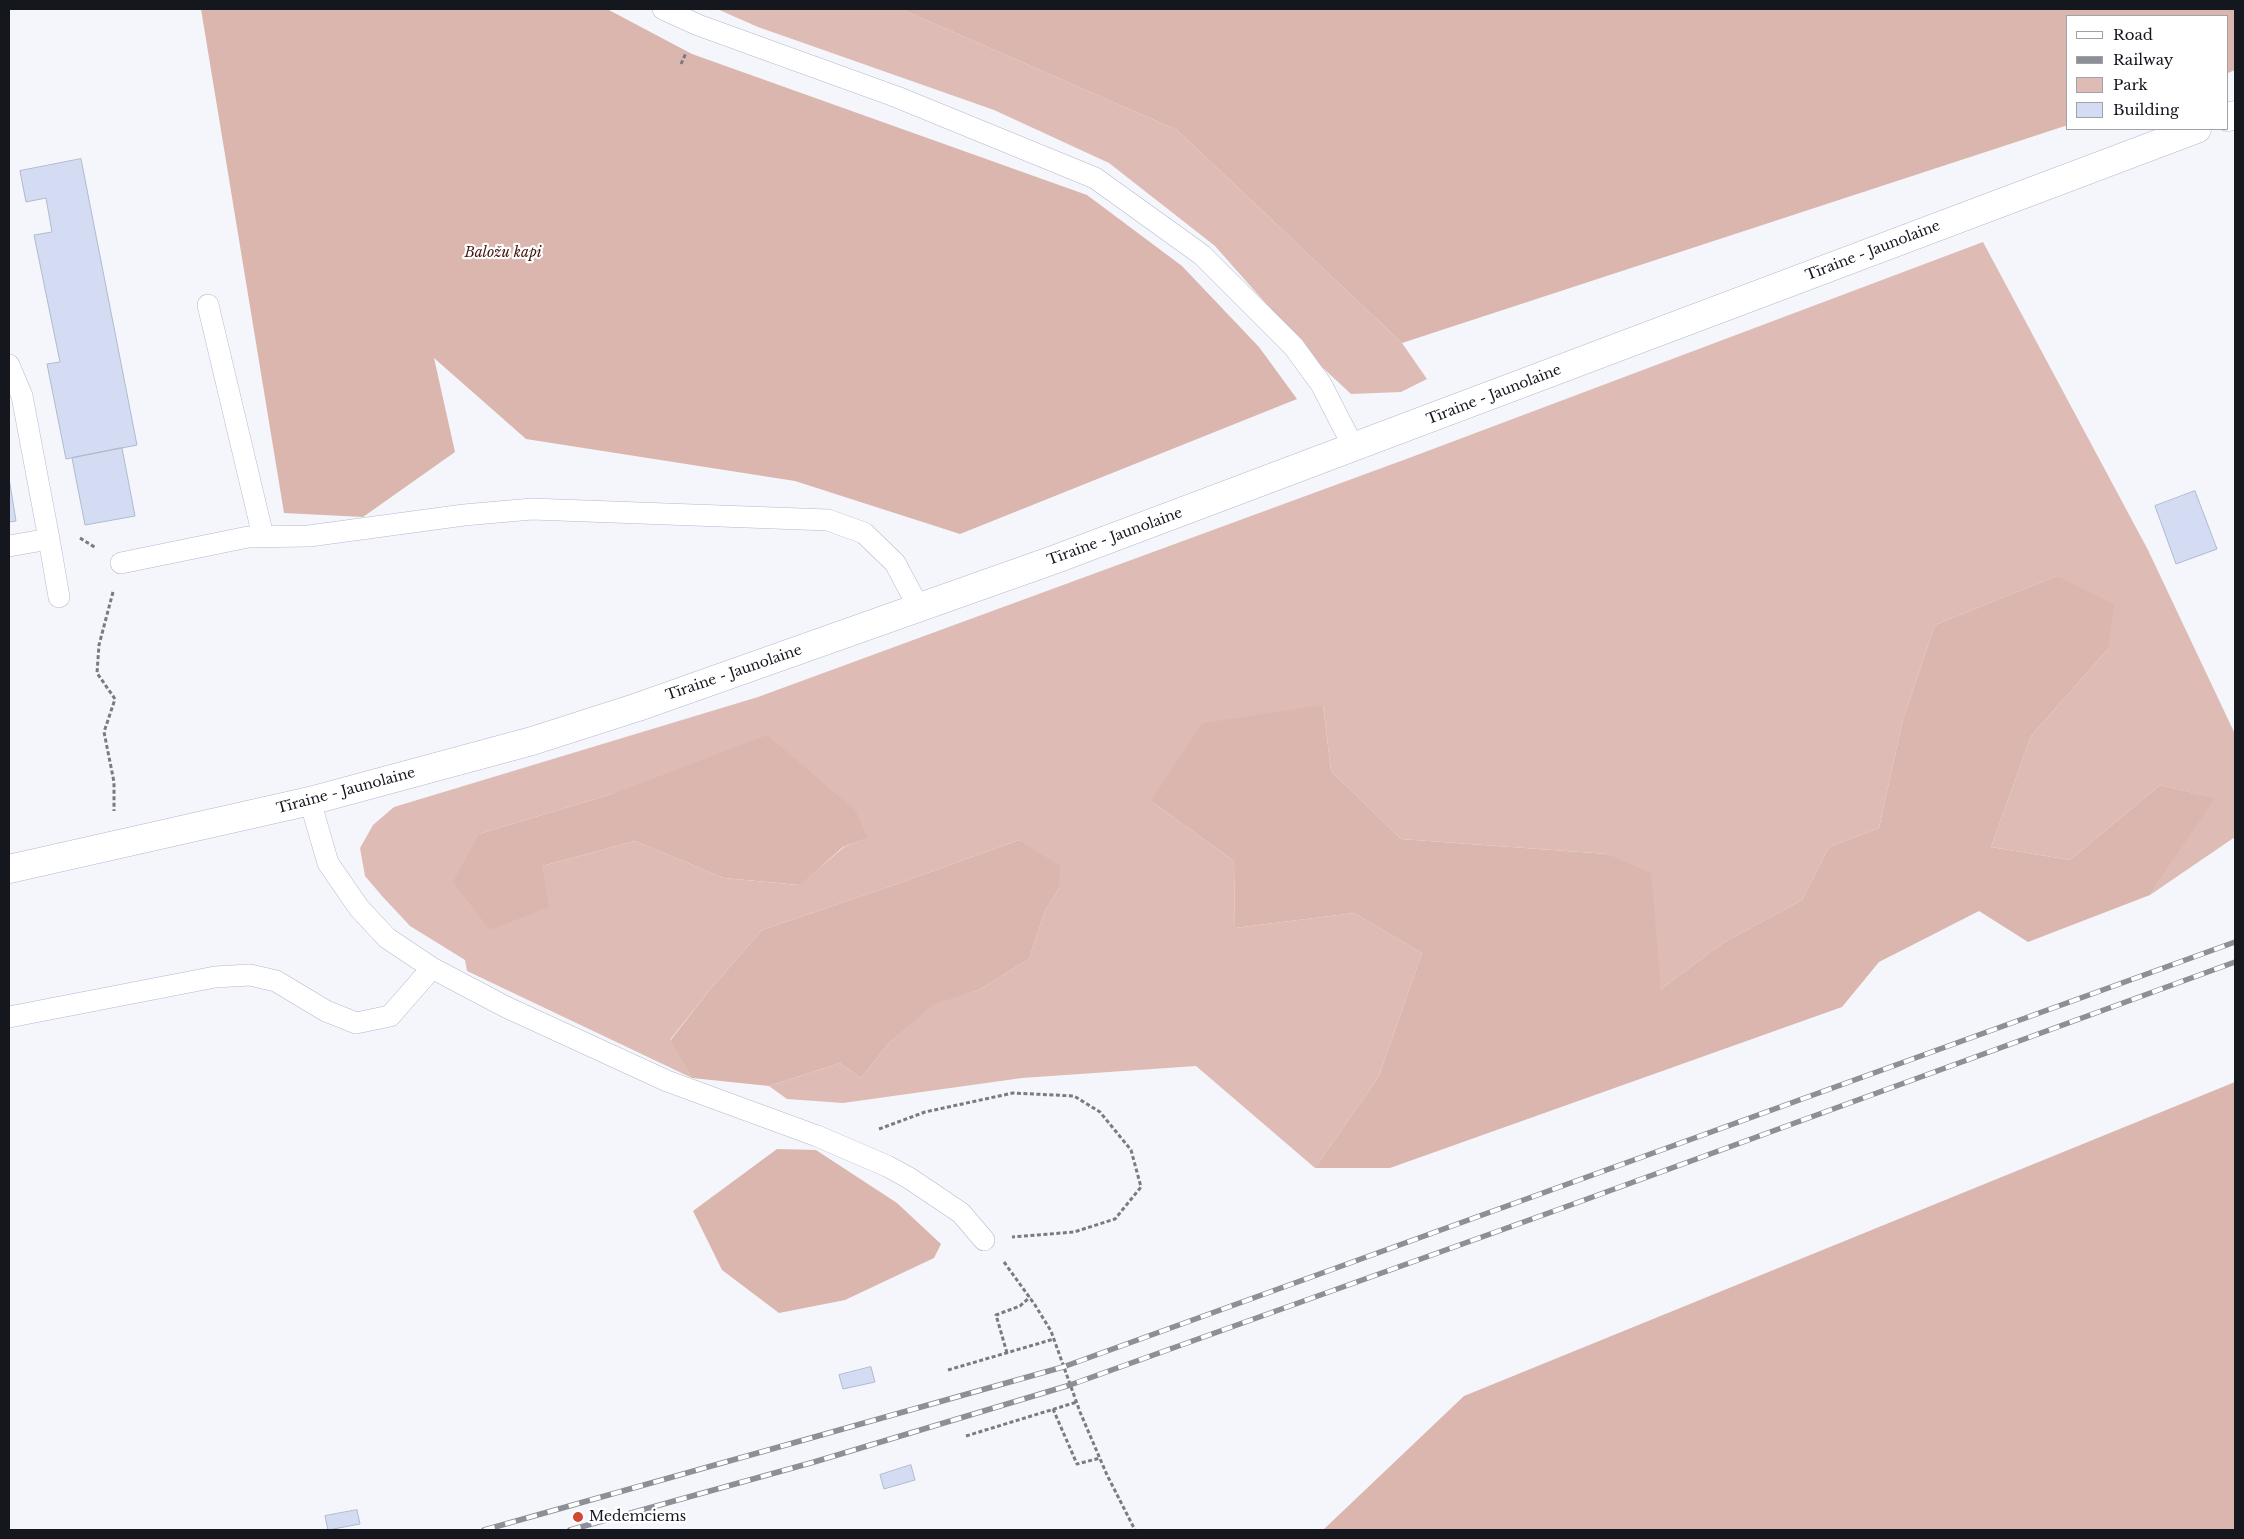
<!DOCTYPE html>
<html>
<head>
<meta charset="utf-8">
<style>
	body { margin:0 }
	#map { position:relative; width:2244px; height:1539px; overflow:hidden; background:#f4f6fb; font-family:"Libre Baskerville",serif }
	canvas { display:block }
	.frame { position:absolute; inset:0; border:10px solid #15171f; pointer-events:none }
	.legend { position:absolute; left:2066px; top:15px; width:162px; height:115px; box-sizing:border-box; background:#fff; border:1px solid #a1a2a5; margin:0; padding:6px 9px; list-style:none; font-size:15px; color:#15171f }
	.legend li { display:flex; align-items:center; gap:10px; height:25px }
	.legend b { width:25px; border:1px solid #a1a2a5 }
</style>
</head>
<body>
<div id="map">
<canvas width="2244" height="1539"></canvas>
<div class="frame"></div>
<ul class="legend">
<li><b style="height:6px;background:#fff"></b>Road</li>
<li><b style="height:6px;background:#8d8f96"></b>Railway</li>
<li><b style="height:14px;background:#debcb5"></b>Park</li>
<li><b style="height:14px;background:#d4dcf3"></b>Building</li>
</ul>
</div>
<script>
const ctx = document.querySelector('canvas').getContext('2d');
ctx.lineJoin = 'round';
function fillPath(path, color) {
  ctx.fillStyle = color;
  ctx.fill(path, 'evenodd');
}
function strokePath(path, color, width, dash) {
  ctx.strokeStyle = color;
  ctx.lineWidth = width;
  ctx.lineCap = dash ? 'butt' : 'round';
  ctx.setLineDash(dash || []);
  ctx.stroke(path);
}
function write(font, color, halo, rows, align = 'center') {
  ctx.font = font + ' "Libre Baskerville",serif';
  ctx.lineWidth = 4.5;
  ctx.setLineDash([]);
  ctx.textBaseline = 'middle';
  ctx.strokeStyle = halo;
  ctx.fillStyle = color;
  for (const [text, x, y, turn = 0] of rows) {
    ctx.save();
    ctx.translate(x, y);
    ctx.rotate((+turn || 0) * Math.PI / 180);
    ctx.textAlign = isNaN(turn) ? turn : align;
    if (halo) ctx.strokeText(text, 0, 0);
    ctx.fillText(text, 0, 0);
    ctx.restore();
  }
}
fillPath(new Path2D(`
	M717 9H901L1177 130 1402 343 1427 379 1401 392 1351 394 1322 367 1215 246 1109 163 994 110 758 27Z
	M1983 242 2148 550 2235 734V837L2150 895 2214 798 2160 785 2070 860 1991 847 2031 736 2108 649 2057 576 1935 625 1903 719 1879 828 1829 847 1802 900 1723 943 1661 989 1607 854 1401 839 1331 771 1323 705 1151 801 1234 861 1235 928 1354 913 1422 953 1379 1076 1315 1168 1196 1066 1022 1078 843 1103 787 1099 769 1086 840 1063 861 1078 889 1043 934 1003 979 990 1029 959 1045 911 1059 888 1019 840 900 883 762 930 708 992 670 1040 692 1078 467 971 465 960 410 926 382 896 365 876 360 848 373 825 394 807 758 697 1409 458ZM615 793 867 838 844 847 799 885 724 878 635 841 542 866 479 834Z`), '#debcb5');
fillPath(new Path2D(`
	M201 9H607L692 54 1087 195 1182 266 1259 347 1297 399 960 534 795 481 526 439 434 358 455 452 363 517 284 513Z
	M901 9H2235V70L2228 73V16H2068V125L1402 343 1177 130Z
	M2057 576 2114 604 2108 649 2031 736 1991 847 2070 860 2160 785 2215 798 2150 895 2028 942 1979 911 1879 962 1842 1007 1390 1168H1315L1379 1076 1422 953 1354 913 1235 928 1234 861 1151 801 1202 723 1323 705 1331 771 1401 839 1607 854 1651 873 1661 989 1723 943 1802 900 1829 847 1879 828 1903 719 1935 625Z
	M767 735 855 810 868 838 843 847 800 885 724 878 635 841 542 866 549 907 490 930 453 882 479 834 615 793Z
	M1019 840 1060 866 1059 888 1045 911 1029 959 979 990 934 1004 889 1043 861 1078 840 1063 769 1086 692 1078 670 1041 708 992 762 930 900 883Z
	M2235 1082V1530H1323L1464 1396Z
	M777 1149 816 1150 897 1203 941 1244 934 1258 845 1300 779 1313 722 1270 693 1211Z`), '#dbb6ae');
const building = new Path2D(`
	M81 159 137 445 66 459 47 364 60 362 34 235 52 232 46 198 26 202 20 171Z
	M122 448 135 516 85 525 72 458Z
	M9 478 16 521 9 522Z
	M2195 491 2217 549 2176 564 2155 506Z
	M871 1367 875 1382 843 1389 839 1375Z
	M911 1465 915 1480 884 1489 880 1475Z
	M357 1510 360 1524 328 1530 325 1516Z`);
fillPath(building, '#d4dcf3');
strokePath(building, '#b1b9cf', 1);
const service = new Path2D(`
	M663 9 698 25 897 97 1095 178 1202 255 1294 347 1321 384 1354 448
	M208 305 263 536
	M9 365 22 396 49 539 9 546
	M49 539 59 597
	M121 563 248 537 309 536 464 515 532 509 828 520 864 533 895 563 919 608
	M310 801 328 863 359 908 387 938 432 968 506 1007 667 1081 817 1136 887 1166 909 1178 961 1213 984 1240
	M9 1017 215 977 250 975 276 981 326 1011 356 1023 390 1016 432 968`);
const secondary = new Path2D(`
	M2228 117 2235 115
	M9 869 310 801 532 741 638 707 1056 559 2197 129`);
strokePath(service, '#b2b9d0', 22);
strokePath(secondary, '#b2b9d0', 29);
strokePath(new Path2D(`
	M681 64 686 53
	M80 538 96 548
	M113 592 99 645 97 673 115 699 104 732 114 782V811
	M879 1129 925 1112 1013 1093 1074 1096 1100 1112 1131 1150 1141 1187 1115 1219 1074 1232 1012 1237
	M1004 1262 1035 1305 1051 1331 1080 1412 1107 1475 1135 1530
	M1007 1353 996 1315 1020 1306 1030 1297
	M948 1370 1054 1339
	M1053 1409 1077 1464 1100 1458
	M966 1436 1077 1402`), '#797b82', 3, [4, 2.5]);
strokePath(service, '#fff', 21);
strokePath(secondary, '#fff', 28);
const rail = new Path2D(`
	M484 1530 1063 1367 2235 942
	M570 1530 814 1462 1070 1385 1557 1210 2235 962`);
strokePath(rail, '#8d8f96', 5.5);
strokePath(rail, '#fff', 4, [11]);
for (const [x, y, r, color] of [
	[578,1517,6,"#d34632"]
]) {
  const dot = new Path2D();
  dot.arc(x, y, r, 0, 2 * Math.PI);
  ctx.fillStyle = color;
  ctx.fill(dot);
  strokePath(dot, '#fff', 2);
}
write('14px', '#15171f', '#fff', [
	["Tīraine - Jaunolaine",1873,251,-21],
	["Tīraine - Jaunolaine",1494,395,-21],
	["Tīraine - Jaunolaine",1115,537,-20],
	["Tīraine - Jaunolaine",734,673,-19],
	["Tīraine - Jaunolaine",346,791,-15]
]);
write('italic 14px', '#471811', '#fff', [
	["Baložu kapi",503,253]
]);
write('14px', '#15171f', '#fff', [
	["Medemciems",589,1517]
], 'left');
</script>
</body>
</html>
